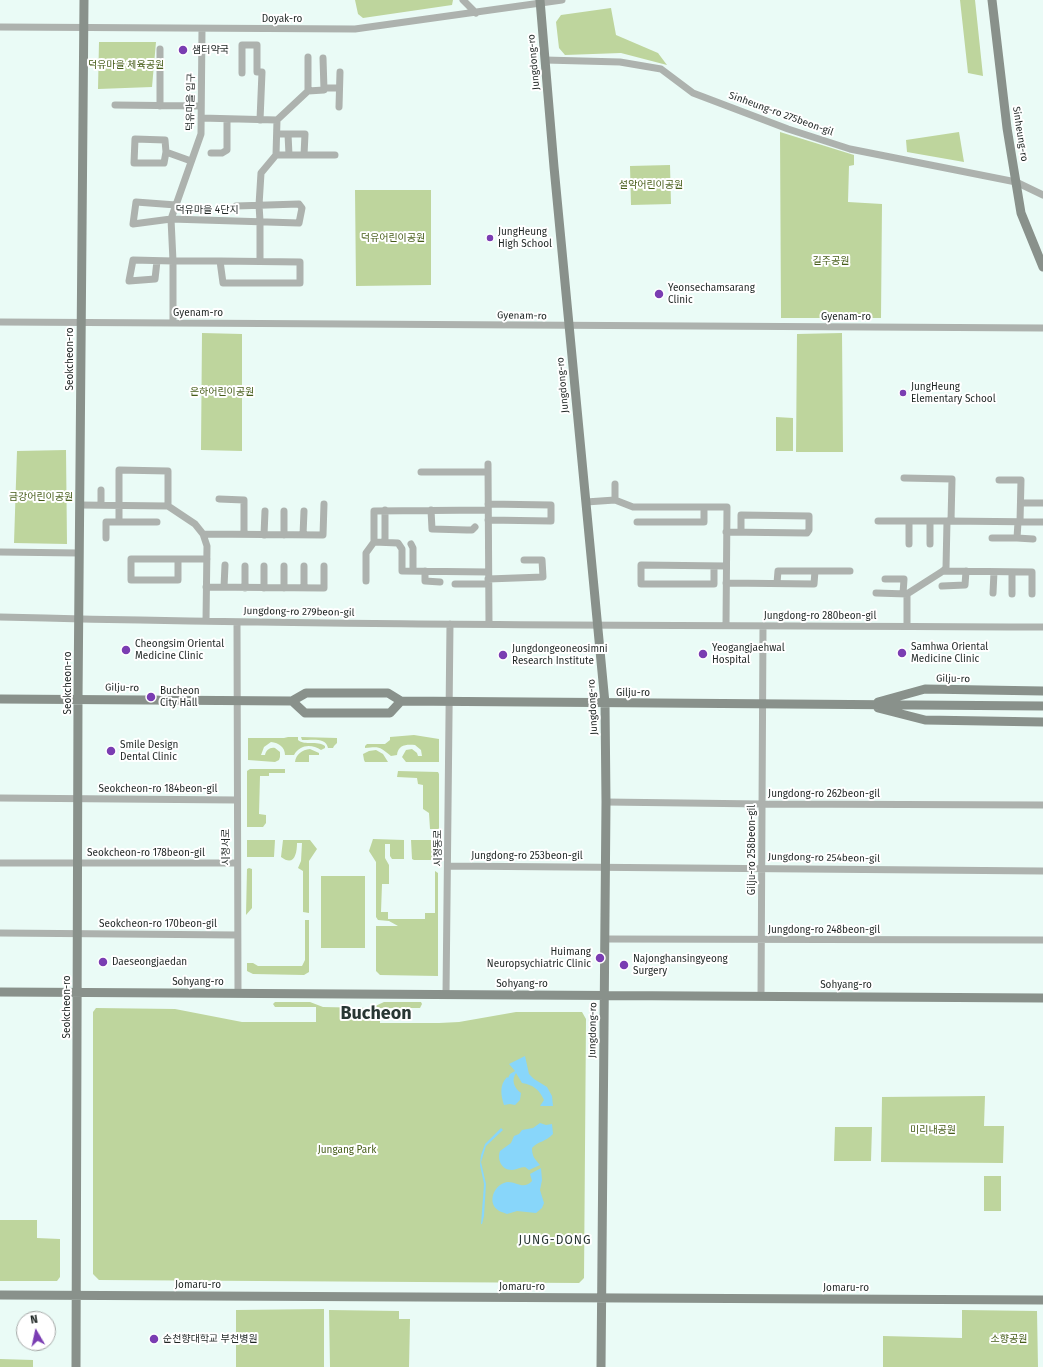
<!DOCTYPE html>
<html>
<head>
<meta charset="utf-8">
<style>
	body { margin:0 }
	#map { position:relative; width:1043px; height:1367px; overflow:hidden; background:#eafbf6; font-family:"Fira Sans",sans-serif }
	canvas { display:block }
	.north { position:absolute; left:16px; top:1311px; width:40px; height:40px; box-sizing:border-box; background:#fff; border:1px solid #a5a8a7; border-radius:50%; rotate:351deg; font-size:11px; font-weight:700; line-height:16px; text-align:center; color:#1e2523 }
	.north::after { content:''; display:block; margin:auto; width:14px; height:18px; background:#7a3db2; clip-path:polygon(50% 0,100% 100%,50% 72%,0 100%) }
</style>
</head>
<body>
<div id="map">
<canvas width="1043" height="1367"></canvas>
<div class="north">N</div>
</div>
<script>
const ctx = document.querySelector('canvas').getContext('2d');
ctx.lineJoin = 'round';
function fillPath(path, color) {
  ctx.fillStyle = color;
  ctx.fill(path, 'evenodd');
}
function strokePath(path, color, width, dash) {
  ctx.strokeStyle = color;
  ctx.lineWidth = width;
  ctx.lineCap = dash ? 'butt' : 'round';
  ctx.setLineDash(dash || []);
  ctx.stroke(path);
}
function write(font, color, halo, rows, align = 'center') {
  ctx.font = font + ' "Fira Sans","Noto Sans KR",sans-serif';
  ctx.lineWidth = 4;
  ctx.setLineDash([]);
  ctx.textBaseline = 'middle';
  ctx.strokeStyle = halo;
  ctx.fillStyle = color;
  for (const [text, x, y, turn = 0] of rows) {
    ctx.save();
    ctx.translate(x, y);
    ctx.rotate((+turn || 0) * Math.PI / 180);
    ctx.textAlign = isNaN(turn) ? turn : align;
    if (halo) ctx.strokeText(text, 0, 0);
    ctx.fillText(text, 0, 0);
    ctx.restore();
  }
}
fillPath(new Path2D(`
	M355 0H453L452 5 363 18 358 14Z
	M960 0H975L983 76 968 73Z
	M611 8 616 35 658 53 667 65 621 53 565 55 559 48 556 22 561 15Z
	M99 42H156L152 87 98 89Z
	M780 132 854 155V165L849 166 848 202 882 204 881 318H781Z
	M959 132 964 162 907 152 906 140Z
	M670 165 671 204 631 205 630 166Z
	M355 190H431V285L356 286Z
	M202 333 242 334V451L201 450Z
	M842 333 843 452H796L797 334Z
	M776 417 793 418V451H776Z
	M66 450 67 544 14 543 17 451Z
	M414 735 439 739V762H406L402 757 406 750 412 749 417 753 418 756H422L421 750 415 745C406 744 398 745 397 755L391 756C380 747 380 746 365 748V746L367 744H385L390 740V737Z
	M288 737H298V740C305 746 317 740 325 746V748L321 750C312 744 300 744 294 755H285C285 747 279 743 271 742L264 747 261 755H265C266 750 270 747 275 748L280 752V757L279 760 275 762 248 760V738H284Z
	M301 737 337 738V743L334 746 333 748H328C326 737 312 740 302 740Z
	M310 749 319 753V755H309V762H295C296 754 302 750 310 749Z
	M376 750 383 754 388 762H365L364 760 363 754 369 751Z
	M250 769H285V773H269V776H260L259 814 266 815V823L263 827H247V771Z
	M398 771 438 772 439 774V829H430L429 813 423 809V785L418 784 417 778 397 777Z
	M373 839 404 840V859H392L390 856V844H385V858L389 865V884H382L381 912H388V919H425V913H435V871L438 873V976L380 975 376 971V926H398L389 921 378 920 376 917V862L369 851Z
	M247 840H275L274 857H247Z
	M283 840H310L317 849 309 861V913L303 912V871L298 868 301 861 302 843H297C297 854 294 867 281 857Z
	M411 840H439V857L436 860H414L412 859Z
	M249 868 252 869V908L246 915 247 869Z
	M321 876H365V948H321Z
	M305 920H309V972L304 975 253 974 247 971V963H253L258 966H302L305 960Z
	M275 1002H310L323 1007 371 1008 384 1002H421L422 1004 420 1008H380V1023H439L459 1022 516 1012H582L586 1019 584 1278 579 1283 99 1280 93 1274V1012L96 1008 175 1009 242 1022H316V1007H275L273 1004Z
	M985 1096 984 1126H1004L1003 1163 881 1162 882 1097Z
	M835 1127H872L871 1161H834Z
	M984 1176H1001V1211H984Z
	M0 1220H37V1238L60 1239V1277L57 1281H0Z
	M324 1309V1367H236V1310Z
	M329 1310 399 1311V1319H410L409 1367H330Z
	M962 1310 1037 1311 1038 1367H883V1336L962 1338Z
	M0 1359 33 1360V1367H0Z`), '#bed59d');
fillPath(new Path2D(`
	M525 1056 529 1074 534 1079 547 1087 552 1096 553 1106H540L544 1100C539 1089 533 1085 522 1083L516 1073C511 1080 514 1088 521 1093L520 1100 515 1105 510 1104 504 1105C501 1096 499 1085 507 1077L508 1078 510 1074 515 1071 509 1064Z
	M540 1123 546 1125 552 1124 553 1134C546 1142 538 1141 532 1148 532 1157 535 1159 540 1165L529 1170 525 1167C520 1167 516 1170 512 1170 501 1170 497 1159 500 1151L511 1143 514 1136 519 1134 522 1130 533 1128Z
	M501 1128 503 1130 486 1146 481 1162 486 1184 484 1216 482 1224H481L484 1184 480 1165 481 1155 485 1144Z
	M541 1168 542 1180 540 1190 544 1203 542 1208 536 1213 517 1211 507 1214C502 1212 497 1211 494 1206 489 1196 497 1183 508 1182 517 1182 524 1190 532 1181L530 1174Z`), '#88d6fa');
strokePath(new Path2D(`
	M463 0 476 13
	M0 27 355 29 562 0
	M160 49V106
	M545 60 620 62 661 69 693 93 788 129 850 149 1016 182 1043 195
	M242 73V45H257V72H262L260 120
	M324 88H339
	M308 91 324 90 323 58
	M115 105 201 106
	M339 107 340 72
	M201 118 277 120 308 91V57
	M277 134H305L304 155
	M288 134 289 155
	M166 152 164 163H134L135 139 165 140 166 152 191 161
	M211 153H222L227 150V119
	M276 155 277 120
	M176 205 136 202 133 224 171 219 201 134 202 29
	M157 261 155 279 129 281 133 260 173 261 171 219 299 223 302 208 299 204 236 206
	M260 261V221L259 205 261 173 276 155H335
	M0 322 1043 328
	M173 323V261H220L223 283H300V262L220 261
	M488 464 489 624
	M421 472H488
	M904 478 952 479 951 521
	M999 480H1021L1020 522
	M615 484V500
	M101 490V505
	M219 499 244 500V534
	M586 502 615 500 633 507H727L726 625
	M1021 503H1043
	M488 504 551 505V521L488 520
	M80 505 168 506 195 524 203 534 207 546 206 621
	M431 510 432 529 467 530H472L475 527
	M878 521H947
	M119 522V470L168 471V506
	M637 522H704V507
	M1018 522 1017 538 1033 539
	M726 532 807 533 809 530V516L741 515V532
	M203 534 323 535 324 504
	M264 535 265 511
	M284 535V511
	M303 535 304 511
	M106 538V522H157
	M992 538H1017
	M374 542 398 543 402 549V571L488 572
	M385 542V510
	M411 544 413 548V571
	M909 544V521
	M930 544V521
	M0 552 79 553
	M178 559V580H131V559H207
	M264 566V588
	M284 566V588
	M714 566V584H641V565L726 566
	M425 571V581L440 582
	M815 571H850
	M943 571 1032 572V594
	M488 579 543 577 542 560H524
	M885 579H904L903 594
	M366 581V553L374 542V511L488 510
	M726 583 814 584 815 571H778L777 583
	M455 584H488
	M942 586 965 585 966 571
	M206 587 324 588V566
	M224 587 225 565
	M245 588V566
	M304 588V566
	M876 593 907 594
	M993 593 994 572
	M1012 594V572
	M0 617C348 626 695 625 1043 627
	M237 622 238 993
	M907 626V594L943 571 946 568 947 521 1043 522
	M0 798 236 800
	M606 802 762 804 1043 805
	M0 863H237
	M448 866 1043 871
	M0 933 237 935
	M605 939 1043 940
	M446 994 450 624
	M761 996 763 626`), '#adb2ae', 7);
strokePath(new Path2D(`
	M540 0 554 167 605 703 606 802 601 1367
	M992 0 1007 128 1021 213 1043 267
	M0 699 292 701 306 693H388L401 701 1043 706
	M292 701 305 713H390L401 701
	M878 702 925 689 1043 691
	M878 708 925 720 1043 722
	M0 992 1043 998
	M0 1295 1043 1300
	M76 1367 78 699 84 0`), '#89918b', 9);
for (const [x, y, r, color] of [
	[183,50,5,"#7a3db2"],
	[490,238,4,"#7a3db2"],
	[659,294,5,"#7a3db2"],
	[903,393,4,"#7a3db2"],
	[126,650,5,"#7a3db2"],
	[902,653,5,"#7a3db2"],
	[703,654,5,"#7a3db2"],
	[503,655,5,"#7a3db2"],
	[151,697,5,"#7a3db2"],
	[111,751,5,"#7a3db2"],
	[600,958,5,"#7a3db2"],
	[103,962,5,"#7a3db2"],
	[624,965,5,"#7a3db2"],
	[154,1339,5,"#7a3db2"]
]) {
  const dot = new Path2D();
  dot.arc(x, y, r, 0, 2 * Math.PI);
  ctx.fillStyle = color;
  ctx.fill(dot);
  strokePath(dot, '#fff', 1.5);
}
write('10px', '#1e2523', '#fff', [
	["Doyak-ro",282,19],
	["Jungdong-ro",534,62,-95],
	["덕유마을 입구",191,102,-89],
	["Sinheung-ro 275beon-gil",781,114,20],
	["Sinheung-ro",1020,134,81],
	["덕유마을 4단지",207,210],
	["Gyenam-ro",198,313],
	["Gyenam-ro",522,316,1],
	["Gyenam-ro",846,317],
	["Seokcheon-ro",70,359,-90],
	["Jungdong-ro",563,385,-95],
	["Jungdong-ro 279beon-gil",299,612,1],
	["Jungdong-ro 280beon-gil",820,616],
	["Gilju-ro",953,679,1],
	["Seokcheon-ro",68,683,-90],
	["Gilju-ro",122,688,1],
	["Gilju-ro",633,693],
	["Jungdong-ro",593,707,-93],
	["Seokcheon-ro 184beon-gil",158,789],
	["Jungdong-ro 262beon-gil",824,794],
	["시청서로",226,847,-90],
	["시청동로",438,848,-90],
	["Gilju-ro 258beon-gil",752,850,-90],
	["Seokcheon-ro 178beon-gil",146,853],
	["Jungdong-ro 253beon-gil",527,856],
	["Jungdong-ro 254beon-gil",824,858,1],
	["Seokcheon-ro 170beon-gil",158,924],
	["Jungdong-ro 248beon-gil",824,930],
	["Sohyang-ro",198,982],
	["Sohyang-ro",522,984],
	["Sohyang-ro",846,985],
	["Seokcheon-ro",67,1007,-90],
	["Jungdong-ro",593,1030,-89],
	["Jomaru-ro",198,1285],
	["Jomaru-ro",522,1287],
	["Jomaru-ro",846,1288]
]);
write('10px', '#1e2523', '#fff', [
	["샘터약국",192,50],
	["JungHeung",498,232],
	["High School",498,244],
	["Yeonsechamsarang",668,288],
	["Clinic",668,300],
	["JungHeung",911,387],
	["Elementary School",911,399],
	["Cheongsim Oriental",135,644],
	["Medicine Clinic",135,656],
	["Samhwa Oriental",911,647],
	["Medicine Clinic",911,659],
	["Yeogangjaehwal",712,648],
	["Hospital",712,660],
	["Jungdongeoneosimni",512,649],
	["Research Institute",512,661],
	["Bucheon",160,691],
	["City Hall",160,703],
	["Smile Design",120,745],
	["Dental Clinic",120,757],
	["Huimang",591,952,"right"],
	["Neuropsychiatric Clinic",591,964,"right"],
	["Najonghansingyeong",633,959],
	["Surgery",633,971],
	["Daeseongjaedan",112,962],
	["순천향대학교 부천병원",163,1339]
], 'left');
write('10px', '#465d19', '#fff', [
	["덕유마을 체육공원",126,65],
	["설악어린이공원",651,185],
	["덕유어린이공원",393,238],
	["길주공원",831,261],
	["은하어린이공원",222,392],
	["금강어린이공원",41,497],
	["미리내공원",933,1130],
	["Jungang Park",347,1150],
	["소향공원",1009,1339]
]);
ctx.letterSpacing = '1px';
write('12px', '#283633', '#fff', [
	["JUNG-DONG",555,1241]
]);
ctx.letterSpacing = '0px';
write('bold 18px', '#283633', '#fff', [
	["Bucheon",376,1014]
]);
</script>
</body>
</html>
